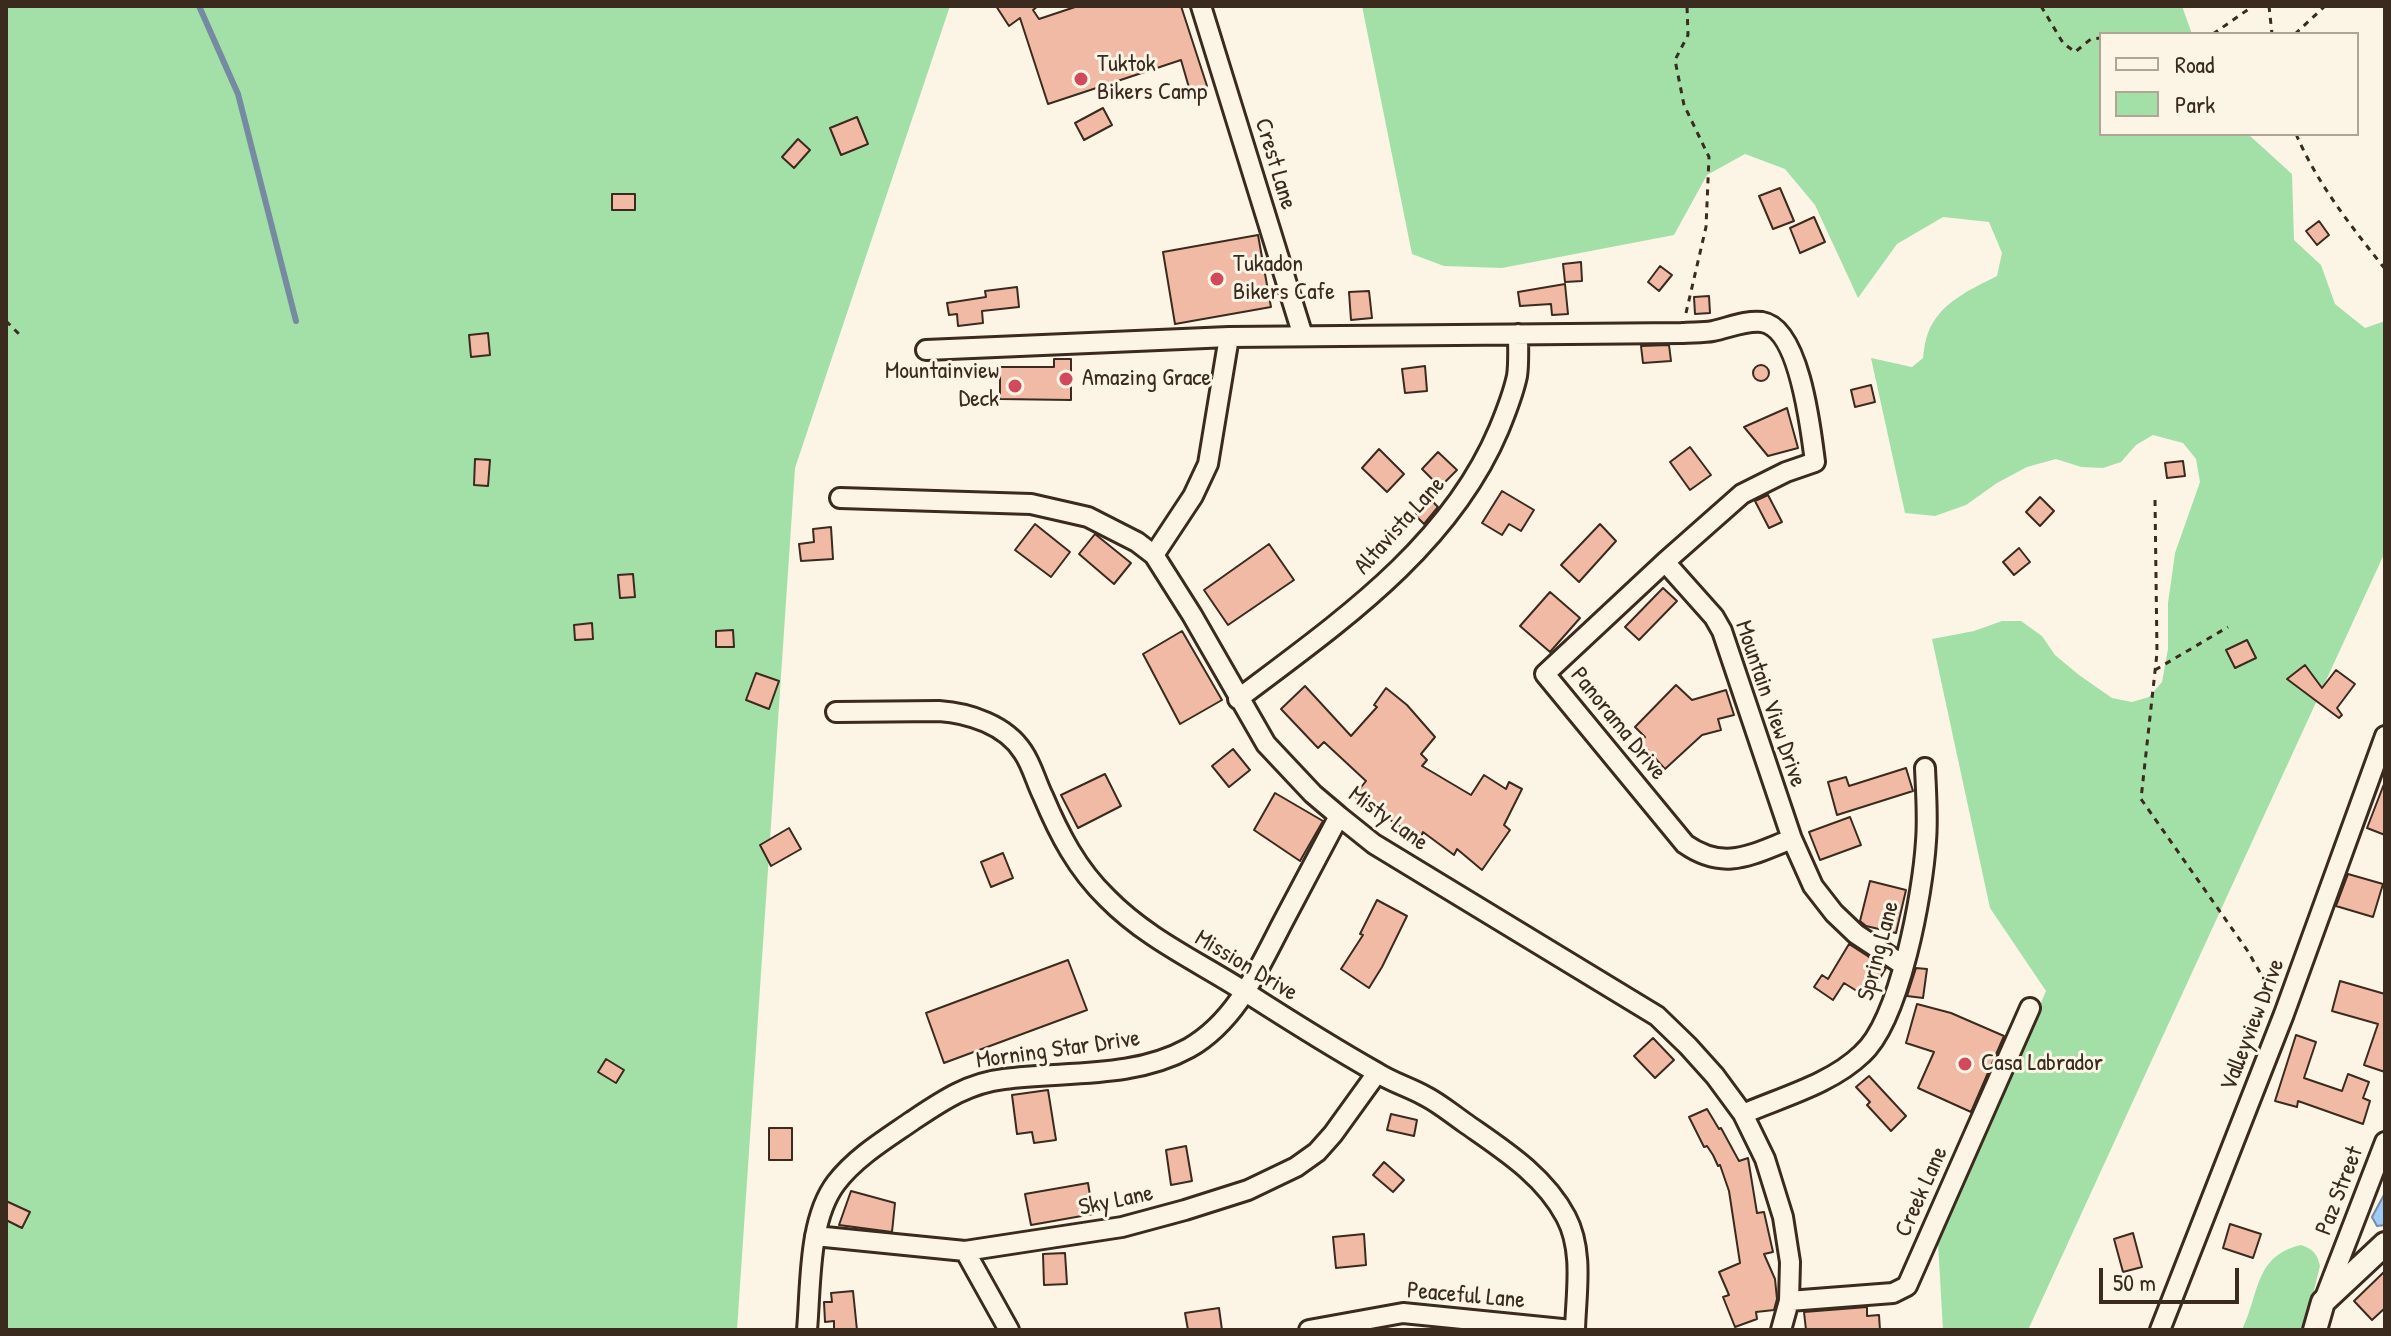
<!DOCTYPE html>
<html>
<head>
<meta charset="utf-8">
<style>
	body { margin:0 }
	#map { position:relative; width:2391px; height:1336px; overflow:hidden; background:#fcf5e5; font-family:"Patrick Hand",sans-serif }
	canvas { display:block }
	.frame { position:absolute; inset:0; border:8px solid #3b2a1e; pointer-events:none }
	.legend { position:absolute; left:2099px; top:32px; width:260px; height:104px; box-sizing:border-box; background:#fcf5e5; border:2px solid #afa495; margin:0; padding:10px 14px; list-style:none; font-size:24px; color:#3b2a1e }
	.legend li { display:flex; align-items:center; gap:16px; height:40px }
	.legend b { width:40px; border:2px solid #afa495 }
	.scale { position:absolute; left:2099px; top:1268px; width:140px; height:36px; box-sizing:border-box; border:4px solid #3b2a1e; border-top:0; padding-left:10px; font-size:24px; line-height:28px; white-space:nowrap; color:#3b2a1e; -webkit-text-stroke:6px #fcf5e5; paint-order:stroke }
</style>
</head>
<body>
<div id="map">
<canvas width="2391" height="1336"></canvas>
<div class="frame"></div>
<ul class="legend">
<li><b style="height:10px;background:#fcf5e5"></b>Road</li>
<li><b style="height:22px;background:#a3e0a8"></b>Park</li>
</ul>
<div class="scale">50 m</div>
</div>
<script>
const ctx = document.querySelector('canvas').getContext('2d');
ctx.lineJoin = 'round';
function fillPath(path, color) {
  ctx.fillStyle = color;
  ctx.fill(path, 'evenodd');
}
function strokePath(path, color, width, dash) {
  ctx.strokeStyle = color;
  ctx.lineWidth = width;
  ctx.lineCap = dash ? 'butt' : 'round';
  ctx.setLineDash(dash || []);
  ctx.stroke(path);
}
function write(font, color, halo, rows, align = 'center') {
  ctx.font = font + ' "Patrick Hand",sans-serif';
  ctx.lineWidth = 6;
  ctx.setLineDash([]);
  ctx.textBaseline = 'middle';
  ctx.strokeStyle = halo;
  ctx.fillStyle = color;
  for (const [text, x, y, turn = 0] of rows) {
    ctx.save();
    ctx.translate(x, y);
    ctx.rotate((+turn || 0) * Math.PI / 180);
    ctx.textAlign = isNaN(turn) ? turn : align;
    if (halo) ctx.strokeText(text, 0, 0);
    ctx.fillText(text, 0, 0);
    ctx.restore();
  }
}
fillPath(new Path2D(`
	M6 6H950L795 468 737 1330H6Z
	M1362 6H2182L2192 34H2101V134L2249 135 2292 174 2294 240 2321 265 2335 304 2365 328 2385 321V552L2028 1330H1943L1938 1243 2046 991 1990 908 1932 639 1974 631 2002 621H2021L2042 636 2055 655 2079 675 2112 698 2132 702 2149 697 2162 682 2168 649V603L2175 553 2200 482 2196 459 2183 443 2153 435 2136 445 2121 462 2103 468 2081 467 2056 459 2027 467 1997 483 1966 505 1935 516 1905 513 1871 358 1912 367 1923 358C1924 350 1925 340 1928 333 1939 303 1971 289 1997 276L2002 253 1989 222 1943 217 1897 244 1858 298 1815 205 1785 169 1745 154 1707 175 1674 235 1502 268 1444 266 1412 254Z
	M2301 1245C2313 1249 2317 1253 2320 1266L2304 1330H2242C2260 1293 2254 1256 2301 1245Z`), '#a3e0a8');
const water = new Path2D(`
	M2385 1193V1225L2377 1226 2372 1217Z`);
fillPath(water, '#9dccf9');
strokePath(water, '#768ba1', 2);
strokePath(new Path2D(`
	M199 6 238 94 296 321`), '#768ba1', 6);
const building = new Path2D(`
	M996 6H1038L1033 10 1039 19 1078 6H1181L1207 86 1190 91 1181 60 1048 104 1020 18 1009 26Z
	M1103 108 1112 125 1084 140 1075 123Z
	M857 117 868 144 841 155 830 128Z
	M798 139 810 150 794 168 782 157Z
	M1780 188 1794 221 1773 229 1759 196Z
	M612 194H635V210H612Z
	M1814 217 1825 242 1800 253 1790 228Z
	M2319 221 2329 235 2317 245 2306 231Z
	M1258 235 1271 307 1175 324 1163 252Z
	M1581 262 1582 281 1565 282 1563 264Z
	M1660 266 1672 275 1659 291 1648 282Z
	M1565 284 1568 314 1552 315 1551 304 1520 306 1518 292Z
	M1017 287 1019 307 982 311 983 323 958 326 957 314 949 315 947 303 986 297 985 291Z
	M1369 291 1372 318 1351 320 1349 292Z
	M1709 296 1710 313 1695 314 1694 297Z
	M488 333 490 355 471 357 469 335Z
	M1669 345 1671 361 1643 363 1641 346Z
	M1054 359H1071V400L1000 399V367H1054Z
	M1753 373a8 8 0 1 1 16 0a8 8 0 1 1-16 0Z
	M1425 366 1427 391 1405 393 1402 369Z
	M1871 385 1875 402 1855 407 1851 390Z
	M1787 408 1798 448 1768 456 1744 427Z
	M1690 447 1711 475 1690 490 1670 462Z
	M1379 449 1404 474 1387 492 1362 468Z
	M1438 452 1457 470 1440 487 1422 469Z
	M475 459 490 460 488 486 474 485Z
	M2183 461 2185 476 2167 478 2165 463Z
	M1502 491 1534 510 1521 531 1509 524 1502 535 1482 523Z
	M1768 495 1782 522 1769 528 1755 501Z
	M2040 497 2054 511 2040 526 2026 512Z
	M1430 499 1438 507 1424 524 1415 515Z
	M1035 524 1070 552 1051 577 1015 550Z
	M1600 524 1616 541 1579 582 1561 565Z
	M831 527 833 559 801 561 799 544 814 542 813 529Z
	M1095 534 1131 563 1114 584 1079 554Z
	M1269 544 1294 580 1228 625 1204 590Z
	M2019 548 2030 562 2014 575 2003 562Z
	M633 574 635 597 620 598 618 575Z
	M1663 588 1677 601 1639 640 1625 627Z
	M1550 592 1580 618 1550 652 1520 626Z
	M592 623 593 639 575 640 574 625Z
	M733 630 734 647H716V631Z
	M1182 631 1222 700 1180 724 1143 654Z
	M2247 640 2256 658 2235 668 2226 650Z
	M2305 665 2322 688 2336 670 2355 684 2337 708 2342 715 2339 718 2287 679Z
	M756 673 779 681 769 709 746 700Z
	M1676 685 1692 700 1726 690 1734 715 1718 719 1721 730 1702 735 1665 769 1640 742 1645 737 1635 727Z
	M1305 686 1351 736 1377 707 1374 705 1386 688 1407 705 1435 737 1421 754 1427 760 1422 766 1471 795 1484 775 1506 789 1509 782 1522 789 1504 825 1510 830 1482 870 1457 849 1454 855 1423 832 1420 839 1387 818 1385 821 1354 796 1366 781 1324 742 1318 748 1281 709Z
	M1233 749 1250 770 1229 787 1212 766Z
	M1906 768 1913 791 1837 815 1828 782 1846 777 1849 786Z
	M1105 774 1121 806 1078 828 1061 795Z
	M2384 784H2385V835L2367 828Z
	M1275 793 1323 821 1300 861 1254 830Z
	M1850 817 1861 845 1820 860 1809 832Z
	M789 828 801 849 771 866 760 845Z
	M1003 853 1013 878 991 887 981 862Z
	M2348 874 2383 884 2373 917 2336 906Z
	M1870 881 1906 890 1896 933 1866 926 1860 921Z
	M1377 900 1407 916 1382 967 1369 988 1341 969 1363 935 1360 934Z
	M1849 944 1886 968 1868 998 1844 983 1833 1000 1814 987 1822 975 1828 979Z
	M1068 960 1087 1010 944 1063 926 1013Z
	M1916 968 1927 969 1923 998 1907 996Z
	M2340 981 2385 994V1072L2364 1065 2378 1024 2332 1011Z
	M1917 1004 1951 1013 2004 1036 1971 1112 1918 1088 1934 1052 1906 1043Z
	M2296 1035 2316 1042 2304 1078 2342 1091 2348 1074 2369 1082 2363 1098 2370 1101 2363 1124 2298 1101 2297 1107 2275 1101Z
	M1653 1038 1674 1060 1655 1078 1634 1056Z
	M606 1059 624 1070 616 1083 598 1072Z
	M1869 1076 1906 1116 1891 1131 1867 1105 1870 1102 1856 1087Z
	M1048 1090 1056 1140 1034 1143 1032 1132 1017 1134 1012 1095Z
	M1707 1109 1719 1129 1721 1128 1739 1161 1748 1158 1757 1213 1764 1212 1773 1252 1764 1254 1775 1279 1777 1299 1774 1310 1756 1312 1757 1319 1735 1327 1723 1297 1729 1295 1719 1272 1740 1263 1729 1191 1720 1165 1718 1166 1713 1155 1707 1146 1704 1147 1689 1117Z
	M1391 1114 1417 1120 1414 1136 1387 1130Z
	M769 1128H792V1160H769Z
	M1186 1146 1192 1181 1171 1185 1166 1150Z
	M1384 1162 1404 1180 1393 1192 1373 1175Z
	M1088 1183 1093 1214 1031 1225 1025 1194Z
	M851 1191 895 1203 892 1232 839 1225Z
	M6 1201 30 1212 22 1228 6 1220Z
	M2230 1224 2261 1234 2253 1258 2223 1248Z
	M2133 1233 2142 1267 2123 1272 2114 1239Z
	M1364 1234 1366 1265 1336 1268 1333 1237Z
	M1065 1253 1067 1284 1044 1285 1043 1254Z
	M2385 1271V1308L2372 1320 2354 1301Z
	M853 1291 857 1330H834V1321L825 1322 824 1302H832L831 1293Z
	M1867 1307V1316L1879 1315 1880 1330H1806L1804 1312Z
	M1219 1308 1222 1330H1188L1185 1313Z`);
fillPath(building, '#f1baa5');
strokePath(building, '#3b2a1e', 2);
const minor = new Path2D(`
	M1201 6 1303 336
	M926 350 1229 337 1682 333C1692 332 1703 333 1713 331 1728 328 1746 320 1762 322 1800 328 1811 431 1815 462L1786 472 1742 494 1665 562 1714 617 1722 631 1792 839 1813 886 1834 913 1856 934 1903 965
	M840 498 1031 504 1088 517 1137 542 1154 555 1192 615 1266 744 1313 794 1339 816 1374 844 1657 1016 1688 1046 1715 1076 1743 1114 1765 1159 1783 1217 1790 1262 1789 1301 1781 1330
	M1154 555 1193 496 1208 464 1229 337
	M1665 562 1545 674 1685 844C1725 872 1752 854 1792 839
	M1238 699C1337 624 1449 548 1499 429 1506 412 1513 395 1517 376 1519 363 1518 348 1518 334
	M836 712 939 711C969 713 1006 725 1023 752 1032 765 1036 782 1043 796 1059 834 1077 869 1107 898 1147 939 1199 962 1247 993 1289 1020 1332 1047 1376 1072 1391 1082 1409 1087 1425 1096 1439 1103 1452 1114 1465 1123 1502 1149 1544 1175 1566 1217 1584 1251 1576 1293 1575 1330
	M1743 1114C1782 1097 1831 1084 1862 1054 1900 1020 1923 892 1926 841 1928 817 1926 792 1925 768
	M815 1236 965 1251 1122 1227 1185 1210 1248 1190 1296 1167 1317 1152 1333 1134 1377 1073
	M965 1251 1009 1330
	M2324 1300 2385 1142
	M1789 1301 1893 1293 1907 1286 2030 1008
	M807 1330C811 1285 808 1220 836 1183 856 1157 886 1139 912 1121 942 1101 968 1083 1004 1079 1065 1071 1133 1079 1189 1048 1238 1020 1260 965 1285 918 1303 884 1321 850 1339 816
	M1309 1330 1403 1313 1572 1330
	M2160 1330 2284 1014 2385 736`);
const tertiary = new Path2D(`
	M2315 1330 2323 1302 2385 1244`);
strokePath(minor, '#3b2a1e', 24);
strokePath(tertiary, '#3b2a1e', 28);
strokePath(new Path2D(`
	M2041 6 2063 43 2075 52 2091 39 2101 38
	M2269 6 2272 34
	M2213 34 2253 6
	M2295 34 2325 6
	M2296 134C2318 185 2351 226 2385 269
	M1686 313 1706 227 1709 157 1684 105 1675 60 1688 35 1687 6
	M6 321 22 337
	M2155 500 2157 653 2141 799 2247 950 2272 993
	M2155 670 2228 627`), '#3b2a1e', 3, [6, 6]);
strokePath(minor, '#fcf5e5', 18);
strokePath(tertiary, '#fcf5e5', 22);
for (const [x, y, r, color] of [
	[1081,79,8,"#d1495b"],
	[1217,279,8,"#d1495b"],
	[1066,379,8,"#d1495b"],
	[1015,386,8,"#d1495b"],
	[1965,1064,8,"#d1495b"]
]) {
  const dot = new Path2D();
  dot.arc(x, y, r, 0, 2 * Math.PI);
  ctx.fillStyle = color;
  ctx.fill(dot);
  strokePath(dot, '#fcf5e5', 3);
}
write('24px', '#3b2a1e', '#fcf5e5', [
	["Tuktok",1097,65],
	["Bikers Camp",1097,93],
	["Tukadon",1233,265],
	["Bikers Cafe",1233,293],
	["Mountainview",999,372,"right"],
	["Deck",999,400,"right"],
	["Amazing Grace",1082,379],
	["Casa Labrador",1981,1064]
], 'left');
write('24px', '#3b2a1e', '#fcf5e5', [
	["Crest Lane",1275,164,73],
	["Altavista Lane",1400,526,-48],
	["Mountain View Drive",1770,704,71],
	["Panorama Drive",1618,724,51],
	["Misty Lane",1388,819,36],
	["Spring Lane",1879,951,-75],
	["Mission Drive",1246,966,31],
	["Valleyview Drive",2253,1025,-69],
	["Morning Star Drive",1058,1050,-8],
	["Paz Street",2340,1191,-69],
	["Creek Lane",1922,1192,-66],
	["Sky Lane",1116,1201,-12],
	["Peaceful Lane",1466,1296,5]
]);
</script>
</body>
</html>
